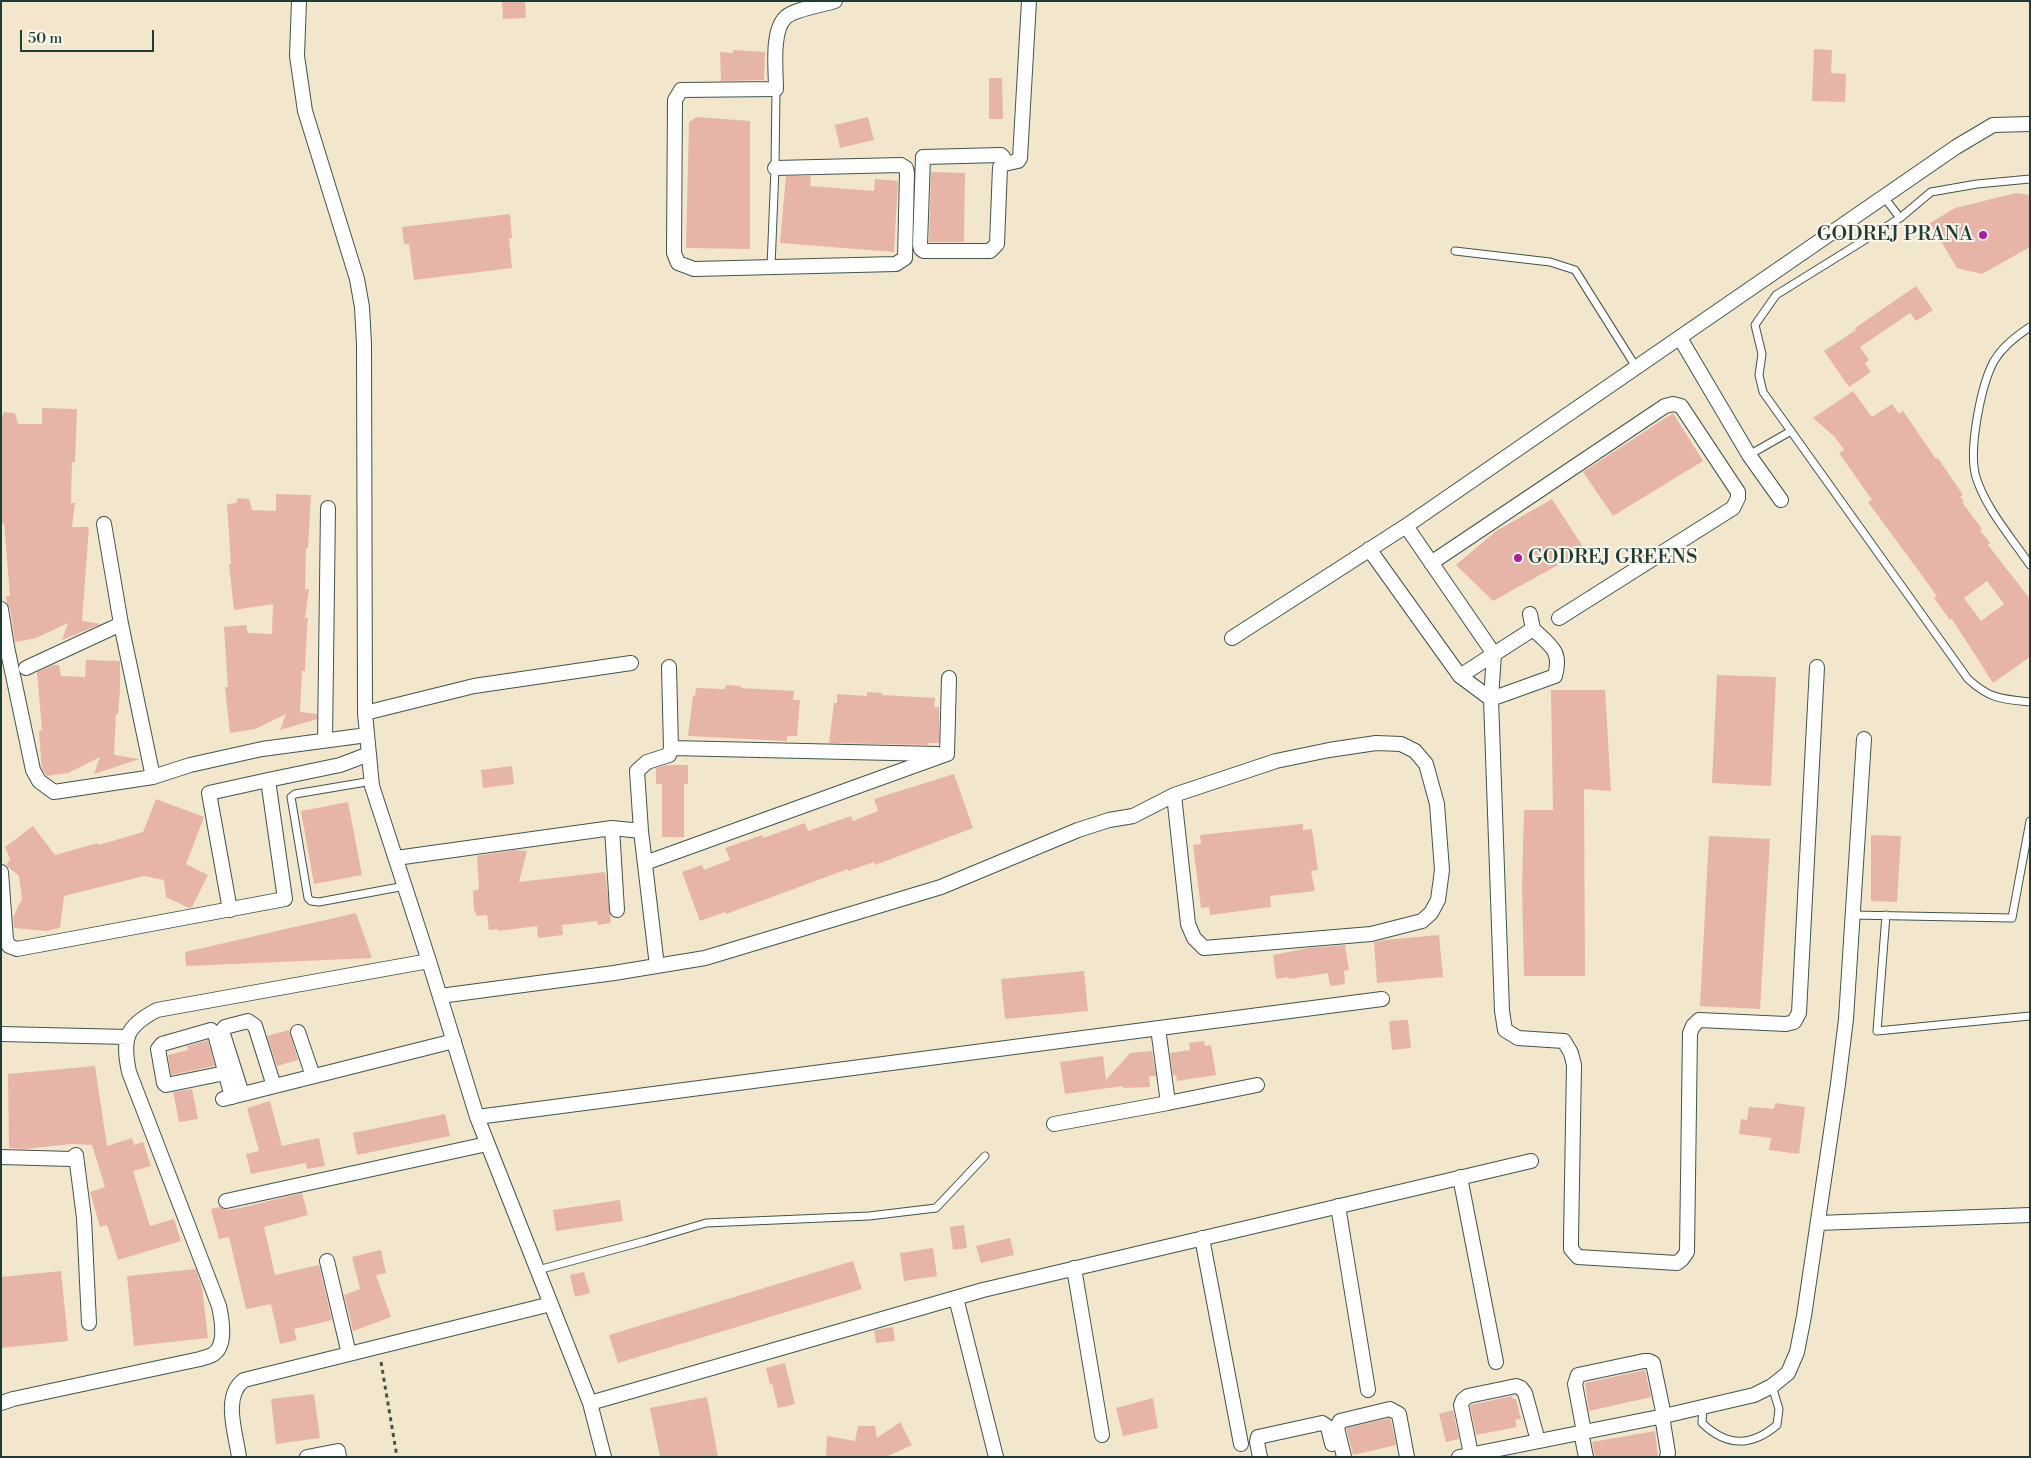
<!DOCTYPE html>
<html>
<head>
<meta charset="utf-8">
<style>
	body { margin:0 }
	#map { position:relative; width:2031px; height:1458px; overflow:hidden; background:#f2e7cc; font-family:"Libre Bodoni",serif }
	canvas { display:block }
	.frame { position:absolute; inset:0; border:2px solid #1f3d34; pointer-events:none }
	.scale { position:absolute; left:20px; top:30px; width:134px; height:22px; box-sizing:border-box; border:2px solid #1f3d34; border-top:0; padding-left:6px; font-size:15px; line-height:18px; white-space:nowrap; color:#1f3d34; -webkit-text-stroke:4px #fbf7ec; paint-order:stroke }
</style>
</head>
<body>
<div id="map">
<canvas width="2031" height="1458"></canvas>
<div class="frame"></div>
<div class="scale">50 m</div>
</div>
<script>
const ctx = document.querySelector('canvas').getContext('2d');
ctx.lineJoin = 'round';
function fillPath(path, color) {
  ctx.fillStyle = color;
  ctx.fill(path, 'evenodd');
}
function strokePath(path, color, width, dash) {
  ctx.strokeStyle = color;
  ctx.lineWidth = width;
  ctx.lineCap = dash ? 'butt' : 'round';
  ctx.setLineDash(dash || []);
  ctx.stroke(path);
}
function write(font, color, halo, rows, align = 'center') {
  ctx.font = font + ' "Libre Bodoni",serif';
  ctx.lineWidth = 4;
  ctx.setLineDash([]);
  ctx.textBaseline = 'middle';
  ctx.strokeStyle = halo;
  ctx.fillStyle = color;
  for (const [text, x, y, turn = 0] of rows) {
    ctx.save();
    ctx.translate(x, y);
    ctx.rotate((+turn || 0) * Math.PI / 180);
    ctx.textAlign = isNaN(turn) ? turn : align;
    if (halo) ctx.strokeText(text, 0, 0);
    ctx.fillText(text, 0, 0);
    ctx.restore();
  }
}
fillPath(new Path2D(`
	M502 1H525L526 18 503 19Z
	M1814 49 1832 50 1831 73 1846 74 1845 102 1812 101Z
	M733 50 765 52 764 80 721 81 720 52 733 53Z
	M989 78H1002L1003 119H989Z
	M697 117 750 121V249L686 248 689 122Z
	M868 117 874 140 840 148 835 125Z
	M931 172 965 173 964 242H929Z
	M786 176H811L810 186 874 191 875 179 898 181 894 252 780 243Z
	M2016 193 2030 195V247L1982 274 1957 268 1930 223 1955 208Z
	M510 214 512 238H509L512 268 414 280 409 244H404L402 227Z
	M1916 286 1933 310 1916 321 1910 313 1860 347 1869 360 1865 363 1871 372 1849 387 1824 351 1856 330 1855 328Z
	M1853 391 1872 417 1892 404 1899 414 1903 411 1936 459 1938 458 1963 495 1960 497 1964 501 1962 502 1982 529 1980 530 1990 543 1988 545 2030 599V657L1993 683 1952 619 1950 620 1934 598 1937 596 1868 502 1872 500 1839 453 1844 450 1835 437 1813 418ZM1987 581 2004 604 1981 621 1964 598Z
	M42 408 77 409 75 462H72L71 503H75L72 527H89L82 621 101 624 62 640 68 623 36 638 15 642 10 608 7 603 6 596H10L4 523 1 524V419L4 412 15 413 18 424H42Z
	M1673 413 1703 461 1613 516 1583 472Z
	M276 494 311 495 308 548H306L305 589H309L305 618H308L306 647 305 671H302L300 712 317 714V719L280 730 286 714 255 729 230 733 225 687H228L224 627 246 625 248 633 272 634 273 604 234 610 229 564H231L227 504 236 503 238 498 249 499 252 510 276 511Z
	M1552 499 1585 550 1493 601 1456 565 1496 531Z
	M86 660 120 661V690L118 714H116L114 755 140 759 94 774 100 757 68 773 47 776 42 769 41 760 39 731 42 730 37 672 53 665H59L61 676 85 677Z
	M1717 675 1776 677 1771 786 1712 783Z
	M726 685 741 686V688L794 691 793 700H800L797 736H787V741L688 736 693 696H695L696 688 725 689Z
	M1551 690H1605L1611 791 1584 789 1585 976H1524L1522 887 1524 810H1553Z
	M867 692 882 693V695L935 698 934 707H939V743H929L928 745 829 743 834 703H837V694L867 696Z
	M666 765H688V784H684V837H662V784H656V768Z
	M512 766 514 784 483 788 481 770Z
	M954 774 973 828 875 865 874 862 848 871V869L726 914 725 912 700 921 682 872 702 865 704 870 730 860 725 848 762 835 763 838 805 823 808 831 851 816 853 821 878 811 874 799Z
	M156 799 204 817 186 864 208 875 192 907 189 908 166 897 164 880 144 876 64 896 60 928 46 931 14 928 13 917 22 899 19 876 6 865 10 859 5 847 33 826 55 855 98 843 99 845 143 832Z
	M348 802 362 875 314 884 301 811Z
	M1303 824V830L1312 829 1318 870 1311 871 1315 891 1270 896 1271 907 1210 915 1209 907 1201 908 1193 845 1201 844 1200 835Z
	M1871 835 1901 836 1897 902 1871 901Z
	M1709 836 1770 839 1760 1009 1700 1006Z
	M515 850 527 851 519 882 605 872 611 923 598 925 597 921 562 925 563 935 538 938 537 926 498 931V929L489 930 487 915 477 916 474 910 473 891 479 889 477 856Z
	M356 913 372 958 186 966 185 952Z
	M1439 935 1443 977 1377 983 1374 942 1384 940Z
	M1345 945 1349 970 1344 971 1345 984 1330 986 1328 973 1289 979 1288 977 1276 979 1273 955 1309 948Z
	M1084 971 1088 1011 1005 1019 1001 979Z
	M1408 1020 1411 1048 1392 1050 1389 1021Z
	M289 1030 298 1060 277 1066 267 1036Z
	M208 1040 215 1066 171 1075 168 1055 188 1050 187 1046Z
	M1204 1041 1205 1046 1211 1045 1216 1075 1177 1081 1176 1075 1173 1076 1170 1053 1190 1050 1189 1043Z
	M1152 1051 1156 1076H1149L1150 1087 1123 1088V1086L1065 1094 1060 1062 1103 1056 1106 1080 1130 1053Z
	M95 1066 107 1146 132 1138 134 1145 143 1142 151 1166 133 1171 150 1226 174 1219 181 1241 118 1260 107 1225 100 1227 90 1192 105 1187 92 1145 72 1144 25 1149 9 1148 8 1074Z
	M192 1089 198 1119 179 1122 173 1092Z
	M270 1101 282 1146 319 1138 325 1166 307 1169 306 1163 251 1174 246 1154 259 1151 247 1108Z
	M1775 1103 1805 1107 1799 1154 1769 1150 1771 1138 1739 1134 1741 1119 1747 1120 1749 1107 1774 1109Z
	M445 1114 450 1136 357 1155 353 1133Z
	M302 1193 308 1215 264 1227 275 1275 319 1265 332 1320 294 1329 297 1340 280 1344 271 1304 246 1309 229 1237 219 1239 211 1209 219 1207 227 1210 240 1208Z
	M620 1200 623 1221 556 1231 553 1210Z
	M964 1225 967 1248 953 1250 950 1227Z
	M1010 1238 1014 1255 981 1263 976 1246Z
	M933 1248 937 1276 904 1281 900 1253Z
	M381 1250 386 1273 376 1275 391 1317 353 1331 344 1295 360 1289 352 1257Z
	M853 1261 862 1289 618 1363 609 1335Z
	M196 1269 202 1287 208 1338 134 1346 127 1276Z
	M61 1271 68 1341 1 1348V1277Z
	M584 1272 590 1293 575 1297 570 1275Z
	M893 1327 895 1341 876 1343 874 1330Z
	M785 1363 795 1404 778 1408 772 1384 770 1385 766 1368Z
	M1645 1370 1651 1397 1589 1411 1585 1383Z
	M314 1394 320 1438 276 1444 271 1399Z
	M1512 1396 1513 1399H1516L1521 1419 1515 1420 1517 1427 1476 1435 1470 1405Z
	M707 1397 718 1457H660L650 1408Z
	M1153 1398 1158 1428 1123 1436 1116 1408Z
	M1453 1410 1459 1439 1446 1442 1439 1414Z
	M1389 1418 1391 1420 1396 1445 1353 1455 1346 1428Z
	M900 1422 912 1445 886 1457H826L827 1436 855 1441 858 1426H875L877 1438Z
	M1655 1431 1658 1457H1595L1592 1442Z`), '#e7b5a8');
const service = new Path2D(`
	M2030 179 1977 184 1931 192 1900 218 1776 295 1755 325 1762 354 1759 375 1763 392 1968 679C1990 699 2001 699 2030 702
	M1884 197 1900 218
	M1455 251 1550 262 1575 270 1636 367
	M771 267 775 168 776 89
	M2030 327C2016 336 2003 346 1994 361 1981 385 1968 450 1976 477 1986 509 2011 537 2030 565
	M1749 455 1791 431
	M372 781 295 794 291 797 308 898 311 901 319 902 405 886
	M1852 915 2012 918 2030 821
	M1886 915 1877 1031 2030 1016
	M538 1270 645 1241 706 1223 869 1216 936 1208 985 1156
	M1703 1407 1702 1423C1727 1447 1751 1447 1777 1425L1779 1409 1772 1386`);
const minor = new Path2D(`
	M299 1 297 56 305 111 357 279 362 307 364 344 365 713 372 786 429 961 477 1117 590 1403 604 1457
	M1004 164 1003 157 1001 155 923 157 920 245 921 249 924 251H990L997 244 1000 167 1004 164 1018 161 1020 158 1029 1
	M775 168 901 165 906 168 907 173 905 258 896 264 694 269 678 263 674 253 675 100 681 90 776 89C776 70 771 30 786 17 795 9 823 5 835 1
	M1680 338 1749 455 1781 500
	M104 524 121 624 153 777
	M1406 526 1494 654 1491 699 1502 1011 1505 1030 1518 1038 1564 1041 1571 1053 1574 1065 1571 1240V1249L1578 1257 1677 1263 1682 1259 1687 1252 1690 1033 1693 1026 1699 1020 1786 1024 1794 1022 1799 1013 1817 667
	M1369 549 1460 676 1491 699
	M1431 563 1665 406 1673 404 1681 406 1738 492V498L1733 508 1559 618
	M1 609 7 647 33 770 39 781 54 792 153 777 190 765 262 749 367 735
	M1232 638 1406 526 1956 147 1993 125 2030 124
	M26 668 121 624
	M1460 676 1533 629 1530 614
	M1491 699 1555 676C1562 651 1551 646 1533 629
	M365 713 474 686 631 663
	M325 740 328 508
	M671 748 937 754
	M612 828 617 910
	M396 858 612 828 641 831
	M645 863 947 754 949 678
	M1 872 6 940 9 946 17 949 285 899 268 780 340 765 369 754
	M230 910 209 793 268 780
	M657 966 641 831 637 771 647 762 669 755 671 748 669 667
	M440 996 614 973 705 958 941 887 1078 830 1109 820 1133 816 1174 795 1188 924 1194 938 1204 948 1371 934 1422 921 1431 913 1438 900 1442 870 1437 804 1426 764 1415 751 1401 744 1376 743 1329 750 1276 761 1174 795
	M1158 1028 1168 1103 1257 1085
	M298 1032 313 1076
	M1 1034 128 1037
	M225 1073 166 1085 164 1083 158 1049 162 1044 211 1030 215 1034 232 1097
	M242 1094 222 1031 225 1027 248 1021 255 1026 274 1086
	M223 1099 454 1041
	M477 1117 1382 999
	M1054 1124 1168 1103
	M1 1157 71 1159 76 1155 84 1218 89 1323
	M1460 1177 1496 1362
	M226 1201 487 1144
	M1338 1206 1368 1390
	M1818 1223 2030 1215
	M1202 1238 1241 1444
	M327 1261 349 1354
	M1074 1268 1102 1435
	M956 1298 996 1457
	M1 1403 13 1399 200 1359C203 1358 208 1357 212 1355 227 1347 222 1320 219 1306L129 1072C122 1038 126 1026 157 1010L429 961
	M590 1403 983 1290 1531 1161
	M1662 1416 1668 1453 1667 1457
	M1581 1432 1586 1457
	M1584 1432 1575 1384 1578 1375 1644 1361H1649L1653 1363 1664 1416
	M1471 1454 1461 1405 1463 1400 1468 1396 1516 1386 1521 1388 1525 1393 1538 1441
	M239 1457C236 1434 222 1396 244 1380L551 1304
	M307 1457 338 1451 339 1457
	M1260 1457 1257 1442 1258 1437 1322 1423 1328 1427 1332 1444
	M1344 1457 1337 1428 1340 1421 1390 1409 1399 1414 1407 1457
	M1459 1457 1664 1416 1754 1395 1772 1386 1788 1373 1797 1352 1804 1316 1838 1084 1846 1019 1864 739`);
strokePath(service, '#3f564b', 9);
strokePath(minor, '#3f564b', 16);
strokePath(new Path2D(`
	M381 1362 397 1457`), '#3f564b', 3, [4, 4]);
strokePath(service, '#fff', 7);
strokePath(minor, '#fff', 14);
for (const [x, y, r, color] of [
	[1983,235,5,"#b5179e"],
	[1518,558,5,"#b5179e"]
]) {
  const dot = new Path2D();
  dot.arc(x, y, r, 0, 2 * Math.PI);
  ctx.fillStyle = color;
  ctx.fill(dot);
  strokePath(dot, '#fbf7ec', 2);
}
write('20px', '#1f3d34', '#fbf7ec', [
	["GODREJ PRANA",1973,235],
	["GODREJ GREENS",1528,558,"left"]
], 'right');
</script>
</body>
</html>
